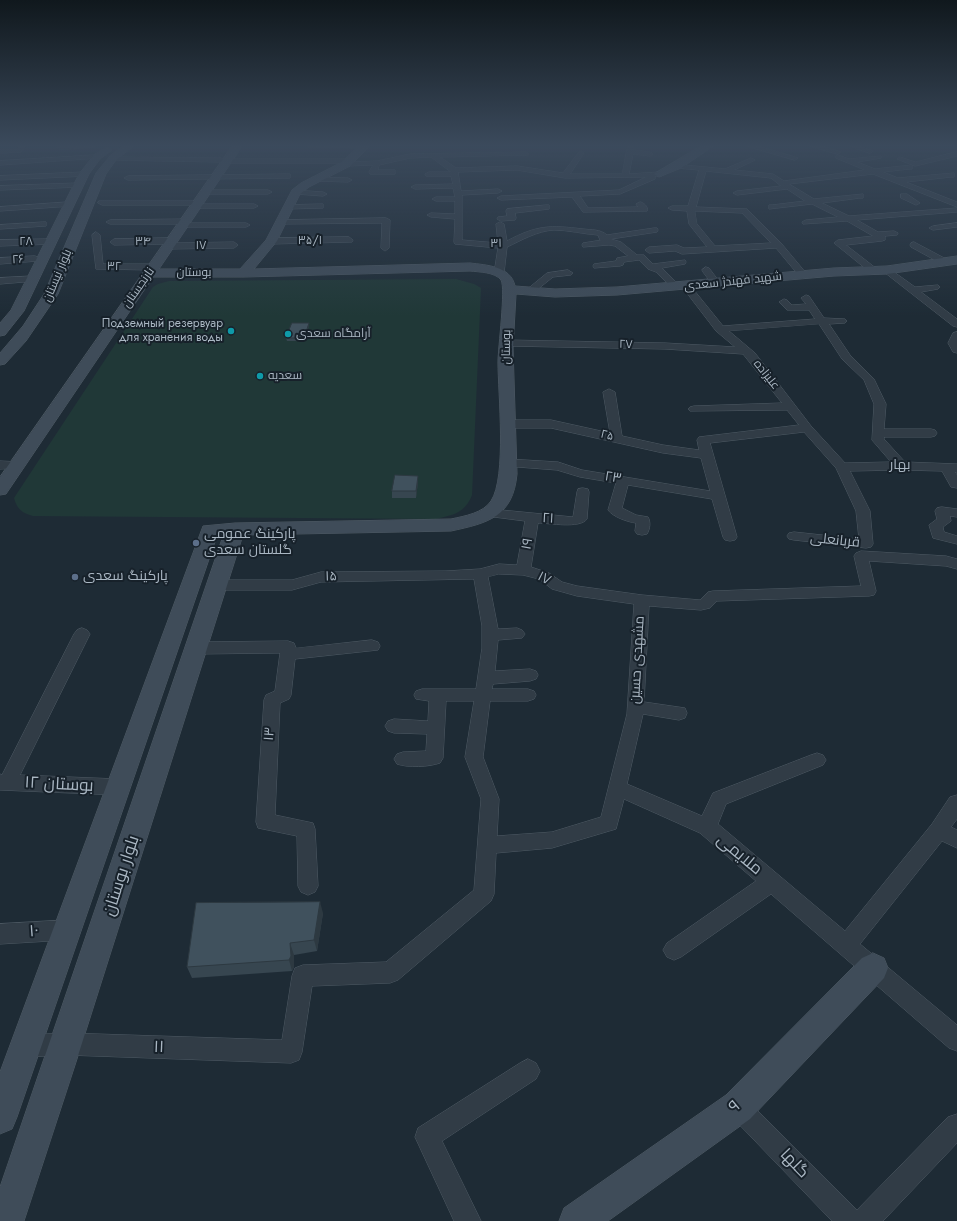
<!DOCTYPE html>
<html>
<head>
<meta charset="utf-8">
<style>
	body { margin:0 }
	canvas { display:block; background:#1e2b35 }
</style>
</head>
<body>
<canvas width="957" height="1221"></canvas>
<script>
const ctx = document.querySelector('canvas').getContext('2d');
ctx.lineJoin = 'round';
function fillPath(path, color) {
  ctx.fillStyle = color;
  ctx.fill(path, 'evenodd');
}
function strokePath(path, color, width, dash) {
  ctx.strokeStyle = color;
  ctx.lineWidth = width;
  ctx.lineCap = dash ? 'butt' : 'round';
  ctx.setLineDash(dash || []);
  ctx.stroke(path);
}
function write(font, color, halo, rows, align = 'center') {
  ctx.font = font + ' Jost,Cairo,sans-serif';
  ctx.lineWidth = 4;
  ctx.setLineDash([]);
  ctx.textBaseline = 'middle';
  ctx.strokeStyle = halo;
  ctx.fillStyle = color;
  for (const [text, x, y, turn = 0] of rows) {
    ctx.save();
    ctx.translate(x, y);
    ctx.rotate((+turn || 0) * Math.PI / 180);
    ctx.textAlign = isNaN(turn) ? turn : align;
    if (halo) ctx.strokeText(text, 0, 0);
    ctx.fillText(text, 0, 0);
    ctx.restore();
  }
}
fillPath(new Path2D(`
	M456 279 474 284 481 288 472 495C465 513 453 515 436 519L33 516C22 513 17 509 14 498L153 287 158 284 169 281Z`), '#203837');
const street = new Path2D(`
	M20 145H27L21 152 0 153V149H17Z
	M59 145H96V146L93 148 60 149 57 147Z
	M306 145H368V146L365 148 309 147Z
	M628 145H634L633 150 650 152 653 154 650 156 633 154 629 174 659 172H662V176H655V179L620 194 580 196 588 208 638 207 636 204 640 202C643 202 649 207 647 211L586 212H583L572 197 501 200 497 198 501 196 619 190 646 177 565 178 517 170 458 172 461 191 498 189 502 191 498 193 462 195V240L498 243 496 224 500 222 504 224 507 241C537 225 550 225 583 229 591 230 600 229 607 235L654 228H657L658 230 657 232 611 239 621 242 637 255H644L653 264 685 260 686 262 685 264 662 268 681 287 679 289H673L656 272 648 269 639 260 624 262 623 265 620 266 594 268 593 266 594 264 616 261 617 258 628 256 615 246 609 245 583 247 582 245 583 243 602 240H600L598 235C583 234 568 230 554 230 537 231 522 240 507 247L504 273 502 275H496L494 273 498 248 455 244 454 242 455 219 431 217 427 215 431 213 455 214V201H436L432 199 436 197H455L453 188 415 189 411 187 415 185 453 184 451 176H426L425 174 429 172H451L431 157 410 158 379 165 378 170H395V174H370L369 172 373 165 346 166H343V163H228L224 161 228 159H349L351 160 352 162 377 161 410 154 526 152 528 153V155L440 157 456 168 517 166 563 173 579 152 581 151 584 153 570 174H622Z
	M743 145H755L798 158 795 160Z
	M806 145H819L841 152 838 154Z
	M846 145H857L873 151 870 153Z
	M957 152V156L915 166 897 159 900 157 915 162Z
	M97 155 99 156V158L0 165V161Z
	M838 155 849 159 881 156V158L857 162 875 169 912 165V169H909L883 172 898 178 954 173V177H951L906 182 957 202V207L873 174 789 184 814 199 863 194V198H860L822 203 849 216 957 208V212L857 220 878 232 894 231 898 233 897 235 885 236V240L882 241 846 245 877 269 878 271 874 274 871 273 834 243 838 240 873 236 847 221 803 224 802 222 806 220 838 217 812 204 769 209V205H772L805 201 787 189 737 195 733 193 737 191 781 186 771 178 706 171 696 207 747 209 781 243 806 273 808 275 806 277H800L776 248 682 254 675 251 649 253 645 250 649 247 677 245 684 248 707 247 689 224 687 211 672 210 668 208 672 206H688L699 170 677 168H674V164L725 169 751 158 755 160 753 161 734 170 773 174 784 181 865 170 836 158V156ZM695 211 742 213 771 243 715 246 697 224Z
	M112 157 221 158 225 160 221 162 110 160 109 159Z
	M84 172H87V176L0 180V176Z
	M287 174H290V178L128 180 124 178 128 176Z
	M313 177 348 178 352 180 348 182 316 181 312 179Z
	M78 183H81V187L0 190V186Z
	M202 190H268L272 192 268 194H202Z
	M293 190 323 192 327 194 323 196 296 194H293Z
	M901 194H907L920 203 916 205 901 198Z
	M99 201H201V204H254L258 206 254 208H193V205H102L98 203Z
	M69 202 73 204 72 206 0 211V207Z
	M320 204H323V208L287 209 283 207 287 205Z
	M546 205H549V209L515 213 516 218 515 220 501 221 497 219 498 217 507 216 506 211 507 209Z
	M386 218 390 220 389 248 385 251 381 248 382 223 281 224 277 222 281 220Z
	M186 219H189V223H246L250 225 246 227H180V224H110L106 222 110 220Z
	M43 222H46V226L0 229V225Z
	M957 223V227L933 230 929 228 933 226Z
	M96 232 100 235 103 264H153L157 267 153 270 96 269 92 235Z
	M349 237 353 240 352 242 271 244 267 241 271 238Z
	M171 238 175 241 172 243 234 242 238 245 234 248 168 249 164 246 167 244 114 245 110 242 114 239Z
	M51 239 54 240 55 242 54 244 0 246V240Z
	M914 242 948 260 949 262 948 264H942L911 247 910 245 911 243Z
	M35 256 38 257 39 259 38 261 0 264V258Z
	M706 267 709 268 718 280 720 282 718 284H712L703 272 702 270Z
	M887 267 915 287 938 285 940 287 938 289 921 292 957 319V327L953 326 884 272 883 270Z
	M568 270 573 273 571 275 553 277 533 293H527L525 291 547 273Z
	M33 276 36 277 38 279 36 281 0 284V278Z
	M686 283 689 284 723 326 815 319 809 310H787L779 302 784 299 787 300 792 305 806 304 801 298 806 295 809 296 824 318 845 319 847 321 845 323 829 324 850 355 874 379 886 404 884 429H931L935 430 937 433 935 436 931 437H884V439L905 462 957 464V472H955L957 475V488L951 487 942 471 901 470 850 471 870 511 873 544 871 547 866 548 794 540 789 539 787 536 789 533 794 532 859 539 856 511 836 468 804 432 710 443 737 537 735 540 730 541 725 540 723 537 712 499 628 485 622 508 636 515 648 517C651 522 650 529 647 534L642 535 637 534 635 531 636 523C628 522 613 517 608 510L616 483 580 477 557 470 504 466 502 463 504 460 508 459 558 462 582 470 710 491 701 458 663 453 551 428H508L504 426 502 424 504 422 508 420H551L610 433 603 392 609 389 615 392 622 436 663 445 699 450 697 440 699 437 799 425 787 410 690 411 688 409 690 407 694 406 782 403 743 354 665 349 506 346 501 343 506 340 665 343 735 347 716 331 683 288 681 286 683 284ZM819 324 842 359 864 380 874 404 872 440 891 462 845 463 811 426 755 353 729 331Z
	M957 332V353L953 352 948 343 953 333Z
	M0 461 21 462 23 465 21 468 0 469Z
	M583 488 588 489 589 492 587 519C580 529 549 523 538 523L531 567 549 573 562 582 577 586 642 595 700 600 708 592 713 591 861 586 854 556 856 553 861 551 946 556 957 559V569L946 566 869 561 876 591 874 595 869 596 717 601 710 608 701 610 649 606 644 702 685 708 687 713 685 718 679 720 643 714 627 784 702 816 713 793 811 755 817 753 823 755 826 760 823 765 726 804 718 824 845 931 932 824 950 797 957 795V819L951 827 957 830V848L942 841 860 944 957 1025V1051L949 1048 771 894 681 957 674 960 667 957 663 950 667 943 756 881 700 833 624 799 616 829 552 848 496 853 494 894 491 901 398 980 390 983 312 986 302 1052 299 1060 291 1063 66 1055 26 1057 18 1054 15 1046 18 1038 26 1035 66 1033 282 1040 292 976 295 968 303 965 386 962 474 890 481 799 465 757 474 701H446L443 758 440 763C428 767 409 768 397 764L394 759 397 754 403 752 426 751 427 734 394 733 388 731 385 726 388 721 394 719 428 721 429 701 416 699 414 695 416 691 422 689H476L482 648V626L474 579 321 582 292 590H216L211 588 209 585 211 582 216 580H292L321 572 446 571 480 569 499 564 517 565 525 521 486 516 484 513 486 510 491 509 573 517 577 492 578 489ZM499 574 523 575 539 579 552 589 577 596 634 604 627 714 601 817 552 832 497 836 499 799 483 757 490 701H528L534 699 536 695 534 691 528 689H492L493 684 530 681 536 679 538 675 536 671 530 669 495 671 498 640 522 638 525 634 522 630 517 628 498 629 488 577Z
	M942 507 957 509V517L950 516 951 521 943 527 944 532 957 536V544L933 538 929 525 937 519 935 511 937 508Z
	M82 628 87 630 90 634 20 775 118 779 124 782 127 787 124 792 118 795 0 790V774L2 775 74 634 77 630Z
	M372 640 378 642 380 646 378 650 295 659 291 695 289 699 280 703 275 815 313 823 315 829 318 886 315 892 308 895 301 892 298 886 297 836 258 828 256 822 264 700 266 695 275 691 280 653 196 654 190 652 188 648 190 644 196 642 288 641 294 643 296 648Z
	M67 920 74 923 77 930 74 937 67 940 0 944V924Z
	M528 1059 536 1063 540 1071 536 1079 442 1141 481 1221H454L415 1137 418 1128 520 1063Z
	M738 1095 746 1099 857 1210 948 1117 957 1114V1143L883 1221H832L730 1115 726 1107 730 1099Z`);
const secondary = new Path2D(`
	M124 145H135L116 160 106 174 58 294 26 341 5 364 0 365V353L23 326 44 294 96 173 110 156Z
	M233 145H243L159 269H240L266 240 292 190 301 183 342 162 360 145H371L350 166 309 187 300 194 277 241 254 269 470 263C486 265 511 266 515 286L555 289 617 287 834 268 887 266 957 256V264L887 274 834 276 617 295 555 297 516 294 513 348 517 474C513 517 488 523 451 531L243 535 76 1062 24 1221H0V1187L223 536H217L17 1117 12 1129 0 1134V1072L203 526 235 523 451 519C465 516 483 513 491 501 507 477 498 393 498 362 498 348 506 288 501 280 495 272 479 272 470 271L244 277H153L6 494 0 495V477Z
	M703 145H715L681 168 659 177 654 174Z
	M107 147 112 150 100 159 89 174 24 311 5 335 0 336V323L11 310 79 174 94 155Z
	M873 953 884 958 888 968 884 978 750 1119 608 1221H559L564 1208 726 1095 862 958Z`);
strokePath(street, '#4e5a64', 1);
strokePath(secondary, '#4e5a64', 1);
fillPath(street, '#313c46');
fillPath(secondary, '#3f4c59');
fillPath(new Path2D(`
	M309 326 304 341H287L286 338Z
	M418 476V482L416 498H392V491Z
	M323 913 317 951 294 955V967L292 971 192 978 187 967Z`), '#374650');
fillPath(new Path2D(`
	M309 323V326L304 341V338Z
	M418 476V482L416 498V491Z
	M320 902 323 913 317 951 314 940Z
	M290 943 294 955V967L292 971 289 960Z`), '#2d3941');
const building = new Path2D(`
	M292 323H309L304 338H286Z
	M395 475 418 476 416 491H392Z
	M320 902 314 940 290 943 291 956 289 960 187 967 196 903Z`);
fillPath(building, '#40515d');
strokePath(building, '#2d3941', 1);
const sky = ctx.createLinearGradient(0, 0, 0, 316);
sky.addColorStop(0, '#10181d');
sky.addColorStop(0.46, '#3b4a5c');
sky.addColorStop(1, '#3b4a5c00');
ctx.fillStyle = sky;
ctx.fillRect(0, 0, 957, 316);
for (const [x, y, r, color] of [
	[231,331,4,"#0f9aa8"],
	[288,334,4,"#0f9aa8"],
	[260,376,4,"#0f9aa8"],
	[196,543,4,"#5c6f8a"],
	[75,577,4,"#5c6f8a"]
]) {
  const dot = new Path2D();
  dot.arc(x, y, r, 0, 2 * Math.PI);
  ctx.fillStyle = color;
  ctx.fill(dot);
  strokePath(dot, '#17212a', 1.5);
}
write('12px', '#aab7c3', '#17212a', [
	["۳۵/۱",310,241],
	["۲۸",26,242,-1],
	["۳۴",143,242,-1],
	["۳۱",496,244,-1],
	["۱۷",201,246],
	["۲۶",18,260,-3],
	["۳۲",114,267,1],
	["بوستان",194,273],
	["بلوار نیستان",58,276,-67],
	["شهید فهندژ سعدی",733,282,-6],
	["نارنجستان",139,288,-55],
	["۲۷",626,345,1],
	["بوستان",507,347,-89],
	["علیزاده",766,375,52],
	["۲۵",607,436,13]
]);
write('12px', '#aab7c3', '#17212a', [
	["Подземный резервуар",223,324,"right"],
	["для хранения воды",223,338,"right"],
	["آرامگاه سعدی",296,334],
	["سعدیه",268,376]
], 'left');
write('14px', '#aab7c3', '#17212a', [
	["بهار",900,466],
	["۲۳",613,478,9],
	["۲۱",548,519,3],
	["قربانعلی",835,541,6],
	["۱۹",528,544,-80],
	["۱۵",331,577,-2],
	["۱۷",544,579,27],
	["مشهدی حسین",638,660,-87],
	["۱۳",270,734,-86]
]);
write('14px', '#aab7c3', '#17212a', [
	["پارکینگ عمومی",204,535],
	["گلستان سعدی",204,551],
	["پارکینگ سعدی",83,577]
], 'left');
write('17px', '#aab7c3', '#17212a', [
	["بوستان ۱۲",59,785,3],
	["ملایمی",739,855,40],
	["بلوار بوستان",122,876,-72],
	["۱۰",34,932,-4],
	["۱۱",159,1048,2],
	["۹",735,1107,-40],
	["گلها",794,1164,46]
]);
</script>
</body>
</html>
